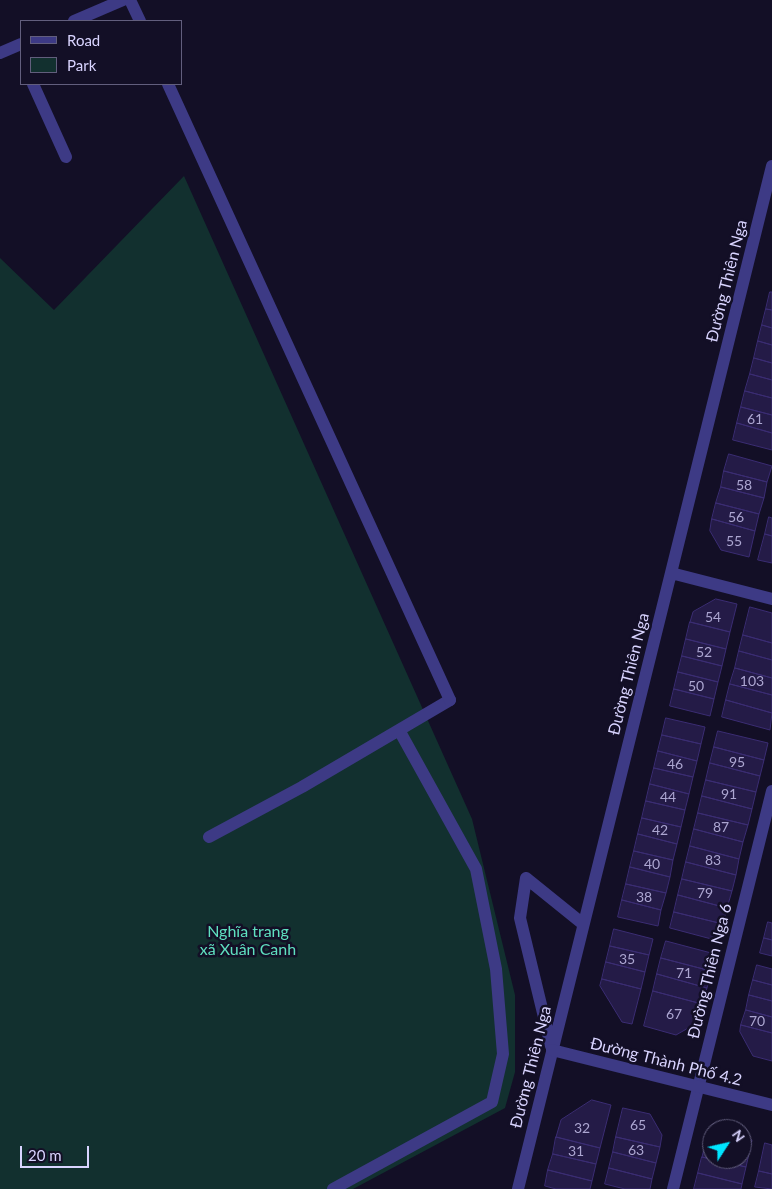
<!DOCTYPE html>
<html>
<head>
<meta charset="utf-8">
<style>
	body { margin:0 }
	#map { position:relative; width:772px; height:1189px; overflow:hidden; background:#130f26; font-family:Lato,sans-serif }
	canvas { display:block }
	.legend { position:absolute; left:20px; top:20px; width:162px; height:65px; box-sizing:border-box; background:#130f26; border:1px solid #625e7d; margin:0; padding:6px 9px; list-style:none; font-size:15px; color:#d9d4ff }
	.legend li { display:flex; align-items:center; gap:10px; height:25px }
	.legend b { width:25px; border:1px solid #625e7d }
	.north { position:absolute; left:702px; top:1119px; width:50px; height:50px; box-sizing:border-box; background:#130f26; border:1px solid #625e7d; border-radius:50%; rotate:55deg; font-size:14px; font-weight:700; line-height:20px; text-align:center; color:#d9d4ff }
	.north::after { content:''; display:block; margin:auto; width:18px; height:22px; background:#00e5ff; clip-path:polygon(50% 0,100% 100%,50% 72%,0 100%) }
	.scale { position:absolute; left:20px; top:1146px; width:69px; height:22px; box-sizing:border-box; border:2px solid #d9d4ff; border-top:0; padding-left:6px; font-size:15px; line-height:18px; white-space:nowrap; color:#d9d4ff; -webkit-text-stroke:4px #130f26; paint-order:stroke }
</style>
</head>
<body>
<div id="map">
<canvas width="772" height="1189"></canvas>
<ul class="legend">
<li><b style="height:6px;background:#3d3a85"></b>Road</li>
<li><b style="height:14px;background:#12302f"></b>Park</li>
</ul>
<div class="north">N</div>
<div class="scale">20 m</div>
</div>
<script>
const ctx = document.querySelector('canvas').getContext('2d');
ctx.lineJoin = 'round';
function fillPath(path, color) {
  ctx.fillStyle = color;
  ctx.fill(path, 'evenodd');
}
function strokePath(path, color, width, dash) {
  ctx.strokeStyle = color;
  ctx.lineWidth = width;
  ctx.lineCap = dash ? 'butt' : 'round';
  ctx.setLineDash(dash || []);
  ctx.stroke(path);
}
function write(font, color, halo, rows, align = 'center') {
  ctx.font = font + ' Lato,sans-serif';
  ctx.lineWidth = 5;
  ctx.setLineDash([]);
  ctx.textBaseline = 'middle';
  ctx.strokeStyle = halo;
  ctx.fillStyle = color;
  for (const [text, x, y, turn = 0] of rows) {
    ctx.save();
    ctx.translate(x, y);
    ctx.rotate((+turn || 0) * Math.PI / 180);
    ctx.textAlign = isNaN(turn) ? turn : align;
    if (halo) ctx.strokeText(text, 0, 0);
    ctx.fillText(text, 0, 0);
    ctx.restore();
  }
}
fillPath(new Path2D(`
	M184 176 472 819 515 995V1072L505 1108 353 1189H0V258L54 310Z`), '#12302f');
const building = new Path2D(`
	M770 292H772V310L766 309Z
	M766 309 772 310V328L762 325Z
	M762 325 772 328V345L758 341Z
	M758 341 772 345V363L754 358Z
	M754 358 772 363V380L750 374Z
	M750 374 772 380V398L745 391Z
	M745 391 772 398V415L741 407Z
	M741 407 772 415V433L737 423Z
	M737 423 772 433V450L733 440Z
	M729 454 772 466 767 482 724 471Z
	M724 471 767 482 764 498 721 487Z
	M721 487 764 498 759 514 716 503Z
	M716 503 759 514 755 531 712 519Z
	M769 517 772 518V536L765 534Z
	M712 519 755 531 749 557 721 550 710 531Z
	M765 534 772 536V563L758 560Z
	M716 599 737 604 730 632 690 622 693 612Z
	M750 607 772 613V643L743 635Z
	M690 622 730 632 726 649 686 639Z
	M743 635 772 643V660L739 651Z
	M686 639 726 649 722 666 682 656Z
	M739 651 772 660V678L735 668Z
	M682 656 722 666 718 682 678 672Z
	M735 668 772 678V695L730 684Z
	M678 672 718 682 714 699 674 689Z
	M730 684 772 695V713L726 700Z
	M674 689 714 699 710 716 670 706Z
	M726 700 772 713 770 730 722 717Z
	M666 718 705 727 701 744 662 735Z
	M718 731 768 743 764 760 714 747Z
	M662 735 701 744 697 761 658 751Z
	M714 747 764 760 760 776 710 763Z
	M658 751 697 761 693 777 654 768Z
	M710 763 760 776 756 792 706 780Z
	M654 768 693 777 689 794 650 784Z
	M706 780 756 792 752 809 702 796Z
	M650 784 689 794 685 810 646 801Z
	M702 796 752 809 748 825 698 813Z
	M646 801 685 810 681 827 642 818Z
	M698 813 748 825 743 842 694 829Z
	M642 818 681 827 677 844 638 834Z
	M694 829 743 842 739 859 690 846Z
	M638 834 677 844 673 860 634 851Z
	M690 846 739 859 736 875 686 862Z
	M634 851 673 860 670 877 630 867Z
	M686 862 736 875 732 891 682 879Z
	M630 867 670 877 666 893 626 884Z
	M682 879 732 891 727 908 678 895Z
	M626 884 666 893 661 910 622 900Z
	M678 895 727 908 723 924 674 912Z
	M622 900 661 910 658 926 618 917Z
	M674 912 723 924 719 941 670 928Z
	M768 922 772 923V940L764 938Z
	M614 929 653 939 649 955 610 946Z
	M764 938 772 940V956L760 953Z
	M666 941 715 954 711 971 661 958Z
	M610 946 649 955 645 972 606 962Z
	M661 958 711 971 707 988 657 974Z
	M606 962 645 972 641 989 602 979Z
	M757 965 772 969V985L753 980Z
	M657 974 707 988 702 1004 653 991Z
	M602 979 641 989 632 1024 622 1022 600 986Z
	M753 980 772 985V1001L749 995Z
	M653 991 702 1004 697 1023 676 1035 644 1026Z
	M749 995 772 1001V1017L746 1010Z
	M746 1010 772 1017V1033L741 1025Z
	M741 1025 772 1033V1061L753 1056 740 1032Z
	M592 1100 611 1105 600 1148 556 1137 561 1120Z
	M623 1108 650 1114 662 1135 660 1147 616 1137Z
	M556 1137 600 1148 596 1164 553 1154Z
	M616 1137 660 1147 656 1163 613 1152Z
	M742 1137 752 1140 746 1167 702 1157 705 1145 712 1141V1159H742Z
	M765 1143 772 1145V1174L759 1171Z
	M613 1152 656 1163 652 1179 609 1168Z
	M553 1154 596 1164 592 1181 548 1170Z
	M702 1157 746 1167 742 1184 698 1173Z
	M609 1168 652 1179 650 1189H625L605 1184Z
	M548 1170 592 1181 590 1189H556L545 1186Z
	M759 1171 772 1174V1189L755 1187Z
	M698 1173 742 1184 741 1189H694Z`);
fillPath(building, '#241b47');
strokePath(building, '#3b2d73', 1);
strokePath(new Path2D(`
	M209 837 302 787 450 700
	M333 1189 492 1102 503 1054 496 969 476 869 399 730`), '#3d3a85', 12);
strokePath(new Path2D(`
	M130 0 140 21
	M74 21 123 0
	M0 53 21 44
	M33 84 66 157
	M168 84 450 700
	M671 573 772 599
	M526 878 520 918 551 1046
	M526 878 583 924
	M518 1189 772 166
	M673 1189 772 791`), '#3d3a85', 12);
strokePath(new Path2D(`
	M552 1050 772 1105`), '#3d3a85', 12);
write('14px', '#aca6d1', null, [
	["61",755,419],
	["58",744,485],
	["56",736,517],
	["55",734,541],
	["54",713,617],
	["52",704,652],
	["103",752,681],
	["50",696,686],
	["95",737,762],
	["46",675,764],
	["91",729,794],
	["44",668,797],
	["87",721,827],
	["42",660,830],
	["83",713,860],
	["40",652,864],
	["79",705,893],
	["38",644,897],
	["35",627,959],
	["71",684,973],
	["67",674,1014],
	["70",757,1021],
	["65",638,1125],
	["32",582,1128],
	["63",636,1150],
	["31",576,1151]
]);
write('16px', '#d9d4ff', '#130f26', [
	["Đường Thiên Nga",727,281,-76],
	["Đường Thiên Nga",629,674,-76],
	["Đường Thiên Nga 6",710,971,-76],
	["Đường Thành Phố 4.2",666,1062,14],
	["Đường Thiên Nga",531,1067,-76]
]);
write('16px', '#5fe0c0', '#130f26', [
	["Nghĩa trang",248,932],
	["xã Xuân Canh",248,950]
]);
</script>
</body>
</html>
